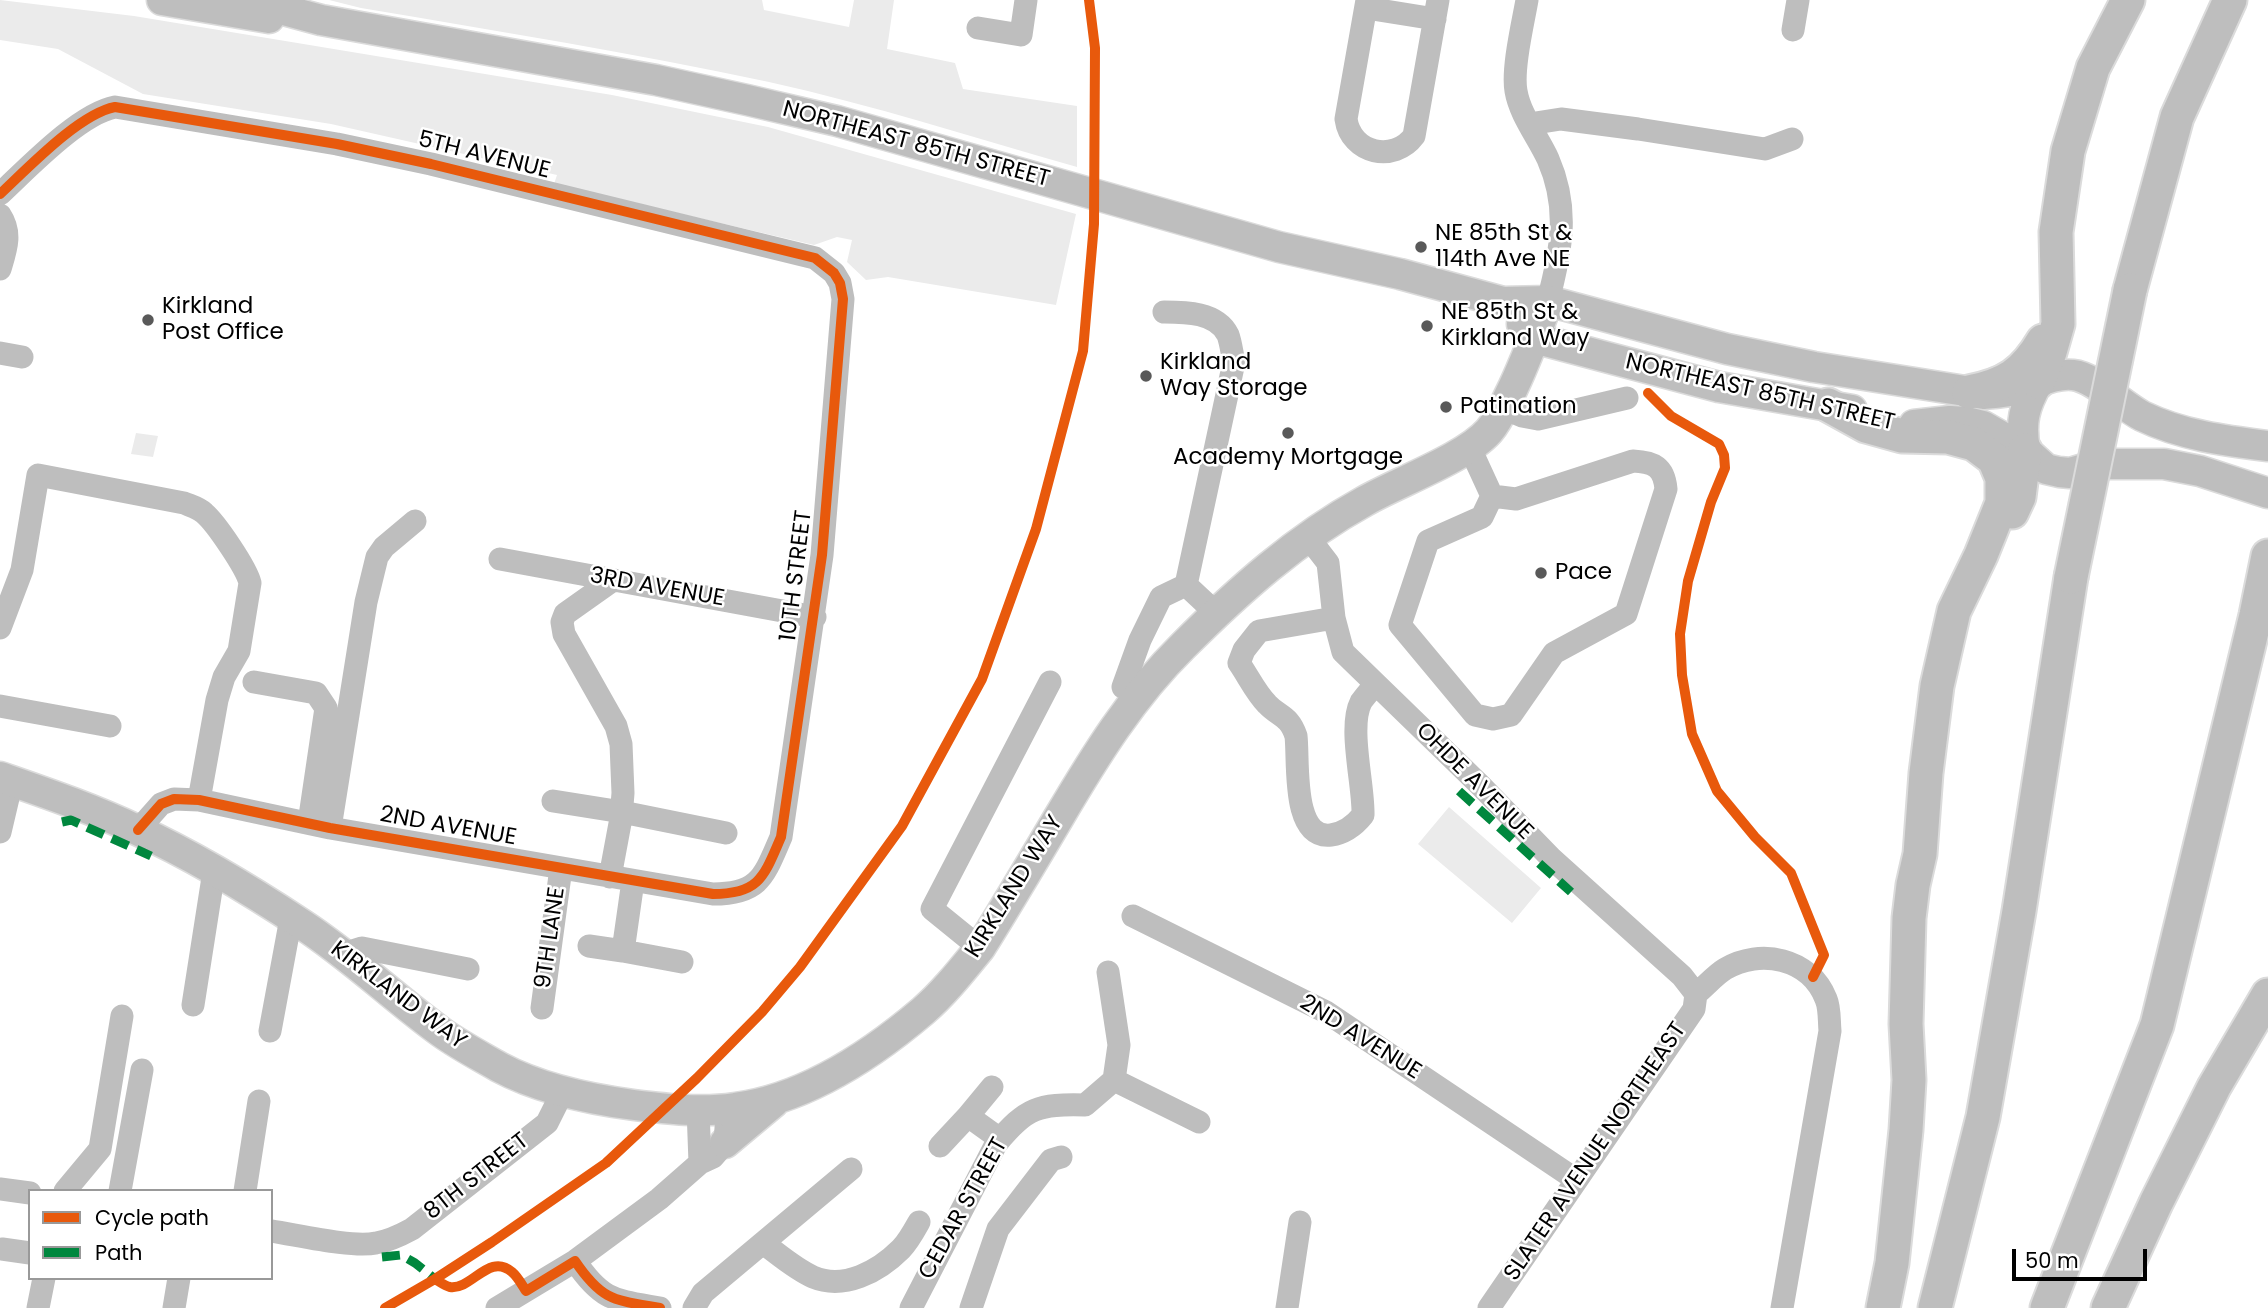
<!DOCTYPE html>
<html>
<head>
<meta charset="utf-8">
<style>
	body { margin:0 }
	#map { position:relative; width:2268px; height:1308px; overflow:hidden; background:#fff; font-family:Poppins,sans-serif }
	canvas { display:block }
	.legend { position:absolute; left:28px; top:1189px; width:245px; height:91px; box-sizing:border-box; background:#fff; border:2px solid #999; margin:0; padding:9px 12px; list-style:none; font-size:21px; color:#000 }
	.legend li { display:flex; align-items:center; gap:14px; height:35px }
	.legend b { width:35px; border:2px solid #999 }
	.scale { position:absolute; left:2012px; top:1249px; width:135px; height:32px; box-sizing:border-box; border:4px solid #000; border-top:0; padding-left:9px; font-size:21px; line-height:24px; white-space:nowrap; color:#000; -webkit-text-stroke:5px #fff; paint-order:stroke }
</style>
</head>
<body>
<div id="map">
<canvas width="2268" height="1308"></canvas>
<ul class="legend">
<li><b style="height:9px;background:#e8590c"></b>Cycle path</li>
<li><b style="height:9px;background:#00873e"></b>Path</li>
</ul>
<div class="scale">50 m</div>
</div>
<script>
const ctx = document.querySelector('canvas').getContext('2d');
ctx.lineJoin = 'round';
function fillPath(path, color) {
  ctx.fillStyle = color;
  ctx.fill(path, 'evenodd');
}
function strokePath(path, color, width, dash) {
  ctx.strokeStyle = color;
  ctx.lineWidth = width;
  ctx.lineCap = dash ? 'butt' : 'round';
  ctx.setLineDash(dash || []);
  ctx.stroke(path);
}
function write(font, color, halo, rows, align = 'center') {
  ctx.font = font + ' Poppins,sans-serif';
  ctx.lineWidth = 5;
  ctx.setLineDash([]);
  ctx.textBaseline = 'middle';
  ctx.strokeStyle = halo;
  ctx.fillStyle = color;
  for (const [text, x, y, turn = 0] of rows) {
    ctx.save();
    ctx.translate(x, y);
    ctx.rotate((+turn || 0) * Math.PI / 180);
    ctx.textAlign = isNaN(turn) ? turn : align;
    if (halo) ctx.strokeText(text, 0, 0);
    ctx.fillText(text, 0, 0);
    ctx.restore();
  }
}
fillPath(new Path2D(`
	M0 0 134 16 612 95 768 127 1076 214 1056 305 888 277 866 280 847 262 852 240 837 237 814 245 554 184 557 175 331 124 143 94 58 49 0 40Z
	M329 0H762L764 10 849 27 854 0H894L887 49 955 63 963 89 1077 106V167C975 138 873 105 769 82 634 53 497 31 361 8Z
	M136 433 158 436 153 457 131 454Z
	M1449 807 1541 888 1512 923 1418 844Z`), '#ebebeb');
const major = new Path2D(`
	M162 0 269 18
	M247 0 321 20 656 80 747 100 837 121 1279 247 1400 274 1503 302 1548 301 1727 349 1814 367 1984 394C1996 393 2009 392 2021 388 2037 383 2055 373 2073 375 2094 377 2121 405 2142 416 2181 435 2225 441 2268 446
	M1522 324 1534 338 1719 387 1852 410
	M1914 425 1950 421 1967 422 1983 426 2025 450 2046 469 2059 472 2070 473 2100 464H2164L2200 471 2268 493
	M2025 450C2020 422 2024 407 2038 382
	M0 777C46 793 93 809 137 830 194 856 250 890 303 925 352 957 394 998 441 1032 459 1045 480 1056 499 1067 540 1089 588 1099 634 1105 667 1109 702 1113 735 1108 805 1099 870 1056 923 1011 944 993 962 970 980 948 1007 905 1033 861 1059 817 1095 756 1132 696 1183 646 1238 591 1296 539 1365 501 1398 482 1465 458 1489 431 1498 421 1504 406 1510 394 1525 364 1536 333 1548 301
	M725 1143 774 1102`);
const highway = new Path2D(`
	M2130 290 2177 117 2230 0
	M2038 382 2050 352 2058 324 2056 232 2068 151 2093 68 2128 0
	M1969 392C2006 385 2024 373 2043 341
	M1828 405 1866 426 1902 436 1948 437 1974 444 1994 459 2002 478V503L1981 555 1954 611 1937 686 1926 773 1920 854 1913 885 1909 918 1906 1024 1909 1080 1906 1130 1892 1263 1883 1308
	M2012 512 2019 497 2025 450
	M1935 1308 1983 1117 2019 911 2071 577
	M2047 1308 2157 1025 2256 615 2268 556
	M2108 1308 2156 1203 2214 1087 2268 995`);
strokePath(major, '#dbdbdb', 33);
strokePath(highway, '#dbdbdb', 37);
strokePath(new Path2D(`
	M1367 0 1346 119C1351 154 1394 163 1414 136L1438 0
	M1527 0C1523 23 1512 69 1516 91 1520 115 1538 137 1548 159 1570 209 1561 251 1548 301
	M1366 8 1435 19
	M978 28 1021 35 1026 0
	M1793 30 1798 0
	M1529 124 1561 119 1638 129 1765 149 1792 139
	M0 194C28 168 79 114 115 107L337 144 431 164 815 258 834 273 840 283 843 299 822 555 781 837C764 876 760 894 713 894L330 828 199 800 174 799 161 804 138 830
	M0 215C12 233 6 249 0 269
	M1164 312C1185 312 1217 312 1228 335 1231 343 1232 354 1234 362L1186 585 1216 613
	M0 353 22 357
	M1503 408 1522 416 1538 419 1627 398
	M1469 446 1492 496 1482 517 1428 541 1400 625 1475 715 1493 719 1511 715 1554 653 1626 614 1666 489C1664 467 1654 462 1633 461L1516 499 1492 496
	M1308 537 1328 563 1334 618 1343 652 1481 786 1551 858 1682 976 1696 994
	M500 559 815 617
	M1334 618 1259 631 1244 650 1239 663C1248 676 1256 693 1267 704 1279 717 1289 715 1296 736 1299 760 1291 840 1331 835 1345 833 1355 825 1363 815 1364 786 1348 727 1361 702 1365 696 1371 690 1375 684
	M0 628 22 570 38 475 184 503C191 506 199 508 204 513 216 523 247 569 250 583L239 651 224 677 217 700 199 800
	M254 682 316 693 326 708 309 823
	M1123 687 1140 640 1161 597 1186 585
	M0 706 110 726
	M553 801 622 812 726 833
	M330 828 366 602 377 557 384 547 415 521
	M0 832 12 781
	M610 877 621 818 623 793 621 744 616 726 564 634 562 622 565 614 613 580
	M633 881 623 951 682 962
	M1133 916 1326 1012 1575 1179
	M589 946 623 951
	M980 948 932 909 1050 682
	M343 954 362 948 468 969
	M1696 994C1706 986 1715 975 1725 969 1760 948 1810 958 1826 999 1830 1008 1829 1021 1830 1031L1782 1308
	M193 1005 214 871
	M542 1008 561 868
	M270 1031 291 918
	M1114 1080 1199 1122
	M992 1087 968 1116 1000 1139
	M698 1109 700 1163
	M940 1146 968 1116
	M0 1189 30 1193
	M65 1191 100 1149 122 1016
	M120 1191 142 1070
	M245 1191 259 1101
	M271 1231C298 1235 352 1248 376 1243 389 1241 401 1235 412 1229L547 1123 563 1091
	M763 1243C778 1254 795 1269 813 1277 844 1290 878 1272 901 1249 908 1242 914 1231 919 1222
	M2 1249 30 1253
	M575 1261C602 1301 614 1300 660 1308
	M38 1308 44 1278
	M174 1308 179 1278
	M497 1308 575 1261 659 1199 700 1163 713 1157 725 1143 726 1128
	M694 1308 703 1293 851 1169
	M911 1308 996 1144C1027 1107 1038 1104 1085 1105L1114 1080 1119 1045 1108 972
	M971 1308 998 1229 1051 1160 1061 1157
	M1287 1308 1300 1222
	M1489 1308 1694 1009 1696 994`), '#bebebe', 23);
strokePath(major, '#bebebe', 30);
strokePath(highway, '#bebebe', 33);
const highwayBridge = new Path2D(`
	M2071 577 2130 290`);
strokePath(highwayBridge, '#dbdbdb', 37, []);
strokePath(highwayBridge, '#bebebe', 33);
strokePath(new Path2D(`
	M1459 791 1571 892
	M62 822 71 820 151 856
	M382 1257 401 1255 415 1263 435 1279`), '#00873e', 9, [18, 9]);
strokePath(new Path2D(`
	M0 194C28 168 79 114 115 107L337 144 431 164 815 258 834 273 840 283 843 299 822 555 781 837C764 876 760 894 713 894L330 828 199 800 174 799 161 804 138 830
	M1648 393 1671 416 1719 444 1724 455 1725 468 1711 502 1688 581 1680 634 1682 675 1692 734 1717 791 1755 837 1791 873 1824 955 1813 977
	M435 1279C440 1282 445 1286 450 1287 472 1290 489 1252 512 1272 518 1277 522 1285 526 1291L575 1261C602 1301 614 1300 660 1308
	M385 1308 435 1279 492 1242 606 1163 697 1078 762 1012 800 967 902 826 982 679 1036 529 1083 351 1094 224 1095 48 1089 0`), '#e8590c', 10);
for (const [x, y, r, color] of [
	[1421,247,7,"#595959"],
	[148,320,7,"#595959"],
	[1427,326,7,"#595959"],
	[1146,376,7,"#595959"],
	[1446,407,7,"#595959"],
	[1288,433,7,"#595959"],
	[1541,573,7,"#595959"]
]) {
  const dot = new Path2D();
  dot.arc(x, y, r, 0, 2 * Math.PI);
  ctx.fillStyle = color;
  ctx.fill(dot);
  strokePath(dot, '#fff', 2.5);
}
write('23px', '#000', '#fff', [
	["NORTHEAST 85TH STREET",916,145,15],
	["5TH AVENUE",484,156,14],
	["NORTHEAST 85TH STREET",1760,393,13],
	["10TH STREET",797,576,-83],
	["3RD AVENUE",657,588,10],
	["OHDE AVENUE",1474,782,45],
	["2ND AVENUE",448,827,10],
	["KIRKLAND WAY",1015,887,-58],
	["9TH LANE",551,938,-82],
	["KIRKLAND WAY",398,996,37],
	["2ND AVENUE",1360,1038,32],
	["SLATER AVENUE NORTHEAST",1596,1152,-56],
	["8TH STREET",477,1177,-38],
	["CEDAR STREET",964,1209,-61]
]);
write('23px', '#000', '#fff', [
	["NE 85th St &",1435,234],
	["114th Ave NE",1435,260],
	["Kirkland",162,307],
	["Post Office",162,333],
	["NE 85th St &",1441,313],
	["Kirkland Way",1441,339],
	["Kirkland",1160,363],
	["Way Storage",1160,389],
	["Patination",1460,407],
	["Academy Mortgage",1288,458,"center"],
	["Pace",1555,573]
], 'left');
</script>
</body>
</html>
